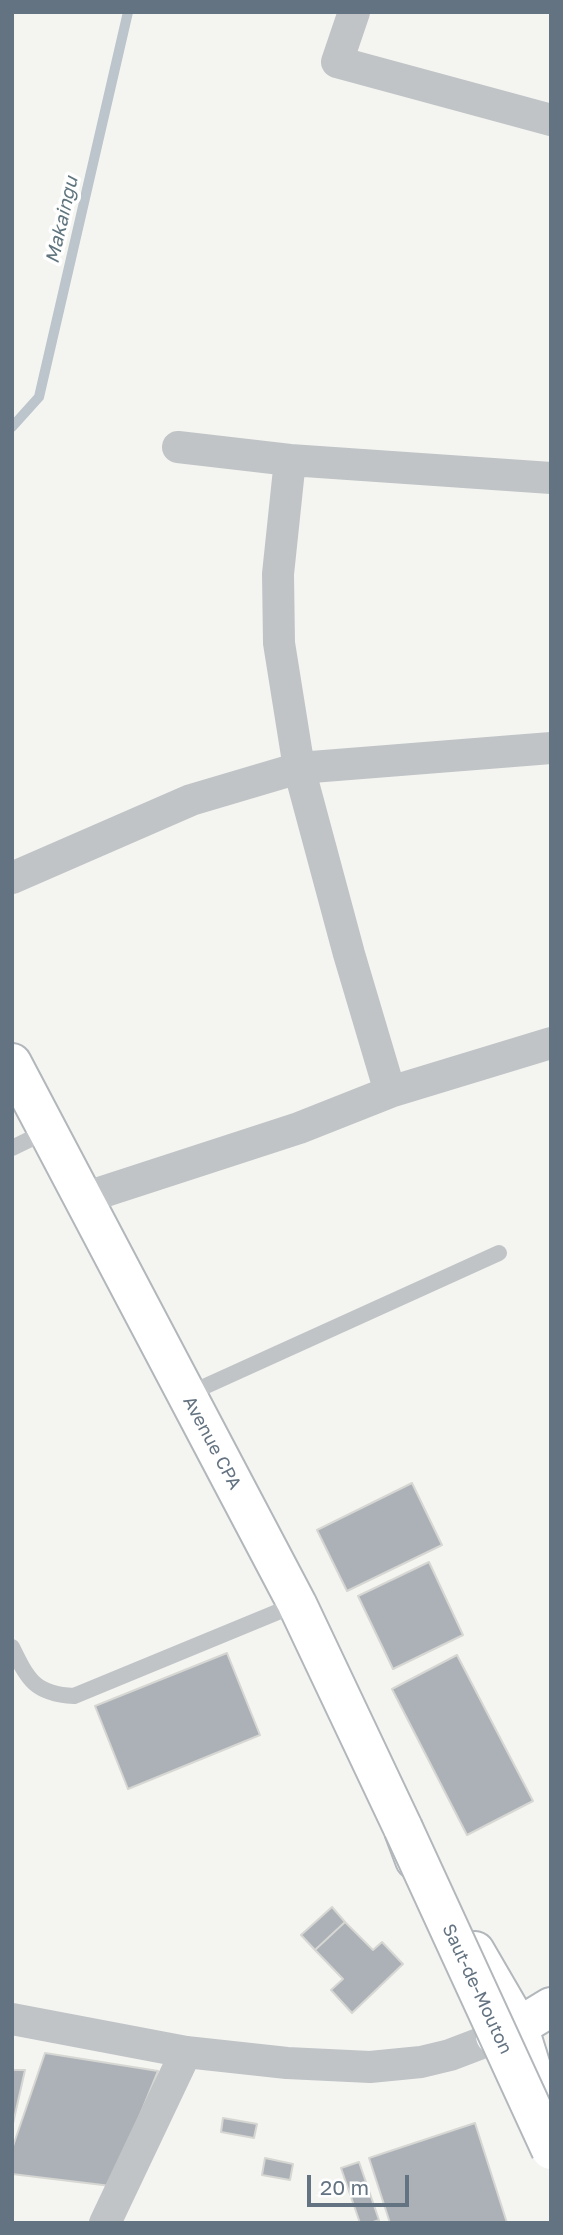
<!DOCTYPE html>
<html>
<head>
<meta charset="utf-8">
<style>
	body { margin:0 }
	#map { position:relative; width:563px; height:2235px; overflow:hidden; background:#f4f5f1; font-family:"Golos Text",sans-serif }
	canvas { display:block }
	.frame { position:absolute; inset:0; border:14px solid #647381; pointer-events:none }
	.scale { position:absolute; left:307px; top:2175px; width:102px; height:32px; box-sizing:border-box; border:4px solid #647381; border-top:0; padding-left:9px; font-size:21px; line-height:24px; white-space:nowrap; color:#647381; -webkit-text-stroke:5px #fff; paint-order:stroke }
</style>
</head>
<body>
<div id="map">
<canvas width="563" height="2235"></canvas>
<div class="frame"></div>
<div class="scale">20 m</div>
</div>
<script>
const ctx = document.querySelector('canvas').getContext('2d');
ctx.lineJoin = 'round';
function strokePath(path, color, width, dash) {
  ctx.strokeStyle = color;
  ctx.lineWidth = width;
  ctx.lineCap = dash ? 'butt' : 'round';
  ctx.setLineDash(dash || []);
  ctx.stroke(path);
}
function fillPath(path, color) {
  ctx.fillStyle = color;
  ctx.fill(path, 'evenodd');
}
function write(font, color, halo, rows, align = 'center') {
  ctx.font = font + ' "Golos Text",sans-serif';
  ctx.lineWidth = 7;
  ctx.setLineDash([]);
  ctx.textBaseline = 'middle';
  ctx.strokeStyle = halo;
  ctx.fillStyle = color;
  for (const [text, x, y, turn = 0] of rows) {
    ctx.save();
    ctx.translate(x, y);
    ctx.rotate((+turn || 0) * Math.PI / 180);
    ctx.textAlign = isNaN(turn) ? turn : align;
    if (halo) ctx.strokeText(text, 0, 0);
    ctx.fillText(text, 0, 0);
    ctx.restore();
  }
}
strokePath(new Path2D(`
	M12 427 39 397 128 12`), '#bbc5cb', 10);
const building = new Path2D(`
	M412 1483 442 1545 347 1591 317 1530Z
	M429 1562 463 1635 393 1669 358 1596Z
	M227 1653 260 1735 128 1789 95 1706Z
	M457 1655 533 1801 467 1835 392 1689Z
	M332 1907 345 1922 315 1950 301 1935Z
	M345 1922 373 1950 382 1942 403 1964 352 2013 331 1990 343 1979 315 1950Z
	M45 2053 158 2071 111 2186 12 2174V2149Z
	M12 2070H25L12 2128Z
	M223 2118 257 2124 254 2138 221 2132Z
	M475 2123 507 2223H390L369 2158Z
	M265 2158 293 2164 290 2180 262 2175Z
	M359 2162 379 2220 370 2223H360L341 2168Z`);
fillPath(building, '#abb1b6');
strokePath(building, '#d6d6d3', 2);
const secondary = new Path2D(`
	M12 1063 297 1604 403 1828 415 1860
	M475 1951 518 2025 541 2099
	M495 2036 528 2021 551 2007`);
strokePath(secondary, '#b2b7bb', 42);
strokePath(new Path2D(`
	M12 1148 47 1131
	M186 1395 499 1253
	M12 1647C28 1680 35 1694 74 1696L297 1604`), '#c0c4c7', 16);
strokePath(new Path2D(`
	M354 12 337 62 551 120
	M178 447 290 460 551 478
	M290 460 278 574 279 643 299 768 349 954 390 1092
	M12 878 191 800 299 768 551 748
	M84 1198 299 1128 390 1092 551 1043
	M12 2019 186 2052 287 2063 370 2067 421 2062 450 2055 484 2042
	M105 2223 186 2052`), '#c0c4c7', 32);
strokePath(secondary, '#fff', 38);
const secondaryBridge = new Path2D(`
	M403 1828 551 2150`);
strokePath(secondaryBridge, '#b2b7bb', 42, []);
strokePath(secondaryBridge, '#fff', 38);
write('18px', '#647381', '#fff', [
	["Avenue CPA",212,1443,62],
	["Saut-de-Mouton",477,1989,65]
]);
write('italic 19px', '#60757e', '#fff', [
	["Makaingu",62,220,-77]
]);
</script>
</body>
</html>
